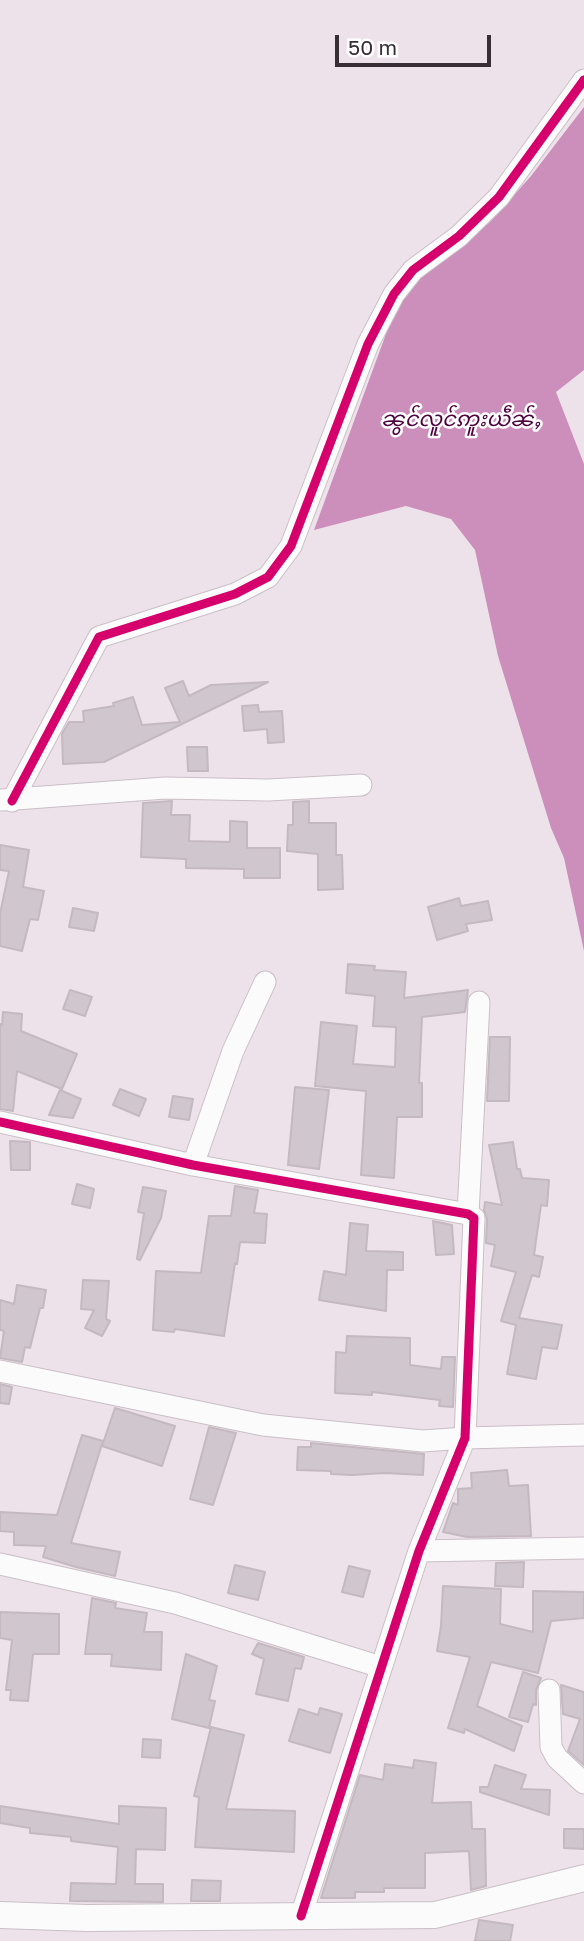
<!DOCTYPE html>
<html>
<head>
<meta charset="utf-8">
<style>
	body { margin:0 }
	#map { position:relative; width:584px; height:1941px; overflow:hidden; background:#eee2ea; font-family:"Golos Text",sans-serif }
	canvas { display:block }
	.scale { position:absolute; left:335px; top:35px; width:156px; height:32px; box-sizing:border-box; border:4px solid #382f35; border-top:0; padding-left:9px; font-size:21px; line-height:24px; white-space:nowrap; color:#382f35; -webkit-text-stroke:5px #fff; paint-order:stroke }
</style>
</head>
<body>
<div id="map">
<canvas width="584" height="1941"></canvas>
<div class="scale">50 m</div>
</div>
<script>
const ctx = document.querySelector('canvas').getContext('2d');
ctx.lineJoin = 'round';
function fillPath(path, color) {
  ctx.fillStyle = color;
  ctx.fill(path, 'evenodd');
}
function strokePath(path, color, width, dash) {
  ctx.strokeStyle = color;
  ctx.lineWidth = width;
  ctx.lineCap = dash ? 'butt' : 'round';
  ctx.setLineDash(dash || []);
  ctx.stroke(path);
}
function write(font, color, halo, rows, align = 'center') {
  ctx.font = font + ' "Golos Text","Noto Sans Myanmar",sans-serif';
  ctx.lineWidth = 5;
  ctx.setLineDash([]);
  ctx.textBaseline = 'middle';
  ctx.strokeStyle = halo;
  ctx.fillStyle = color;
  for (const [text, x, y, turn = 0] of rows) {
    ctx.save();
    ctx.translate(x, y);
    ctx.rotate((+turn || 0) * Math.PI / 180);
    ctx.textAlign = isNaN(turn) ? turn : align;
    if (halo) ctx.strokeText(text, 0, 0);
    ctx.fillText(text, 0, 0);
    ctx.restore();
  }
}
fillPath(new Path2D(`
	M584 107V370L556 392 584 464V951L564 858 551 828 498 656 475 550 451 519 406 506 314 530 401 293 421 270 489 223 531 176Z`), '#cc8fbc');
const building = new Path2D(`
	M183 681 189 696 211 685 268 682 104 762 63 764 62 734 69 722H84L83 711 114 706 113 703 133 697 142 725 180 722 165 688Z
	M258 705 259 712 282 711 284 742 268 743 267 729 244 731 242 706Z
	M187 747H207L208 771H188Z
	M172 801 171 815H190L189 841 230 842V821L247 822V848H280V878H244V869L186 868V859L141 857 143 803Z
	M309 801V823H336V855H342L343 889 318 890V854L287 851 288 825H293V802Z
	M0 845 29 850 23 887 44 891 38 920 30 919 22 951 0 946V914L9 871 0 870Z
	M459 898 461 906 488 901 492 920 466 924 468 931 437 940 428 907Z
	M73 908 98 913 94 931 69 927Z
	M348 964 375 966 374 970 406 972 404 998 468 990 465 1012 422 1017 419 1083H422V1117H397L394 1178 361 1175 366 1091 315 1086 321 1022 357 1026 353 1064 395 1067 396 1027 373 1026 375 996 346 993Z
	M70 990 92 997 85 1016 63 1009Z
	M3 1012 22 1014 21 1031 77 1054 62 1089 17 1071 13 1111 0 1109V1024L2 1025Z
	M490 1037H510L509 1101H487Z
	M295 1087 329 1090 319 1169 288 1165Z
	M120 1089 146 1099 139 1116 113 1105Z
	M60 1090 81 1099 73 1118 49 1115Z
	M173 1096 193 1099 189 1120 169 1117Z
	M10 1141 30 1142V1170H11Z
	M513 1142 517 1169H520L522 1178 549 1180 547 1206 541 1205 534 1255 543 1257 539 1277 532 1275 519 1318 562 1325 557 1349 542 1347 536 1379 507 1374 516 1325 501 1321 516 1272 491 1266 495 1245 486 1243 487 1219 484 1210 485 1202 502 1205 489 1145Z
	M77 1184 94 1189 90 1208 72 1204Z
	M235 1186 258 1190 254 1213 267 1214 265 1243 240 1242 237 1264 235 1263 224 1336 175 1329 174 1332 153 1330 156 1271 201 1273 209 1216H231Z
	M143 1187 166 1191 161 1218 140 1260 137 1259 144 1213 138 1212Z
	M433 1221 452 1225 454 1254 436 1255Z
	M350 1223 368 1225 366 1251 403 1252V1270H387L386 1311 319 1300 324 1271 346 1275Z
	M83 1280 109 1281 106 1319 110 1321 102 1336 85 1328 94 1310 81 1309Z
	M17 1285 46 1290 43 1308H40L30 1348 25 1347 22 1362 0 1358 4 1331 0 1330V1300L14 1304Z
	M347 1336 410 1338V1365L441 1369 442 1357H455L453 1407 439 1406 440 1400 372 1392V1395L335 1393 336 1352 346 1353Z
	M0 1384 12 1387 9 1404 0 1403Z
	M115 1408 175 1426 162 1466 102 1446Z
	M209 1427 236 1433 213 1505 190 1499Z
	M82 1435 103 1441 71 1543 120 1552 115 1576 76 1567 43 1557 46 1546 14 1545V1532L0 1531V1512L57 1515Z
	M311 1443 424 1454 423 1475 385 1473 352 1475 331 1474V1471L297 1470 298 1447H311Z
	M507 1470 509 1486 528 1485 531 1536 467 1537 443 1532 453 1503 458 1505V1489L472 1488 471 1473Z
	M524 1562 523 1587 495 1586 496 1563Z
	M235 1565 265 1572 258 1600 228 1593Z
	M349 1566 370 1571 363 1597 342 1592Z
	M443 1586 501 1589 500 1624 533 1632V1591L584 1592V1618L551 1621 538 1673 491 1662 477 1706 522 1726 514 1751 465 1729 464 1733 448 1728 470 1657 437 1651 441 1626Z
	M92 1598 116 1603 115 1608 147 1613 144 1632H162L161 1670 111 1666 112 1654H85Z
	M0 1612 59 1614V1654H33L28 1701 10 1700 11 1690H6L12 1640 0 1638Z
	M258 1643 304 1657 301 1669 295 1668 288 1701 256 1694 264 1659 252 1654Z
	M186 1654 217 1666 209 1700 215 1701 209 1728 172 1719Z
	M523 1672 541 1678 536 1690V1705L533 1704 528 1722 509 1717Z
	M561 1685 584 1692V1765L568 1751 580 1719 563 1714Z
	M320 1708 342 1714 330 1753 289 1741 299 1709 318 1715Z
	M211 1727 244 1735 226 1809 295 1811 294 1852 195 1847 199 1797 194 1796Z
	M143 1739 161 1740 160 1758 142 1757Z
	M414 1760 436 1763 432 1803 471 1802 472 1829H485L486 1886 471 1890 469 1851 425 1853V1888H384V1892H355V1898H321L360 1775 383 1780 385 1764 413 1768Z
	M495 1765 526 1775 521 1789 550 1790 549 1815 480 1792V1787H488Z
	M0 1806 119 1824V1806L166 1808 165 1850 136 1849 135 1884H163V1902L70 1901 71 1883 116 1884 118 1847 71 1841V1837L30 1833V1828L0 1823Z
	M564 1829H584V1849L564 1848Z
	M192 1880 221 1881 220 1901H191Z
	M479 1920 513 1925 510 1941H475Z`);
fillPath(building, '#d0c6cd');
strokePath(building, '#c3b9bf', 2);
const minor = new Path2D(`
	M2 800 165 788 268 790 361 785
	M12 801 99 637 235 594 268 577 291 546 368 344 394 294 413 270 459 236 499 197 584 80
	M0 1122 193 1165 468 1214 474 1218 465 1438 419 1551 301 1916
	M193 1165 233 1051 265 982
	M468 1214 479 1002
	M0 1371 263 1425 423 1441 465 1438 584 1435
	M419 1551 584 1548
	M0 1564 175 1603 381 1667
	M549 1690 551 1747 557 1758 584 1783`);
const tertiary = new Path2D(`
	M0 1915 87 1918 435 1915 584 1878`);
strokePath(minor, '#c9bfc5', 23);
strokePath(tertiary, '#c9bfc5', 28);
strokePath(minor, '#fcfbfc', 21);
strokePath(tertiary, '#fcfbfc', 26);
strokePath(new Path2D(`
	M12 801 99 637 235 594 268 577 291 546 368 344 394 294 413 270 459 236 499 197 584 80
	M0 1122 193 1165 468 1214 474 1218 465 1438 419 1551 301 1916`), '#d6006c', 9);
write('italic 21px', '#4e0040', '#fff', [
	["ၼွင်လူင်ဢူးယဵၼ်ႇ",461,419]
]);
</script>
</body>
</html>
